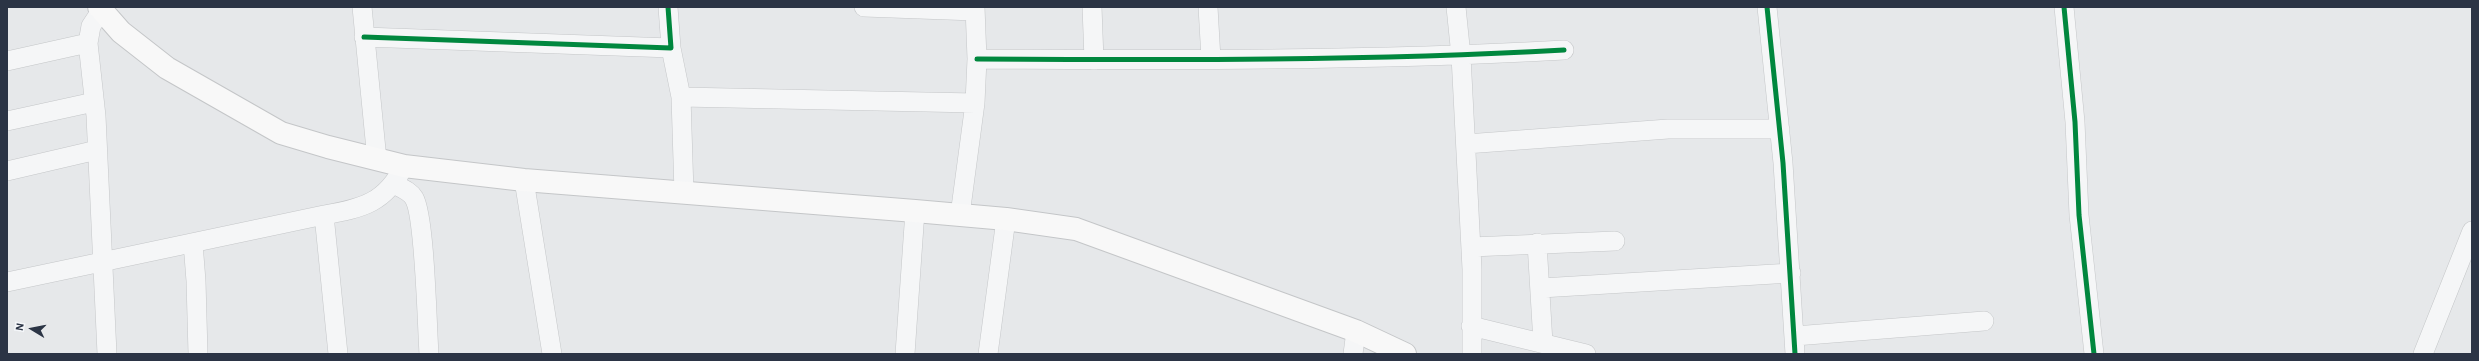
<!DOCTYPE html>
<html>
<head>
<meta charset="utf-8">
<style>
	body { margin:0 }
	#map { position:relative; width:2479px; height:361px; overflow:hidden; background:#e6e8ea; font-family:"Alegreya Sans",sans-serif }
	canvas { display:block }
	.frame { position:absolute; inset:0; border:8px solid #2b3445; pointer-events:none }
	.north { position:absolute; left:12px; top:309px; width:40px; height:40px; -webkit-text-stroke:3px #f4f6f9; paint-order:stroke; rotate:280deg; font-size:11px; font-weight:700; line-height:16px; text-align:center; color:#2b3445 }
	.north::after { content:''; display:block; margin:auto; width:14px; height:18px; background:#2b3445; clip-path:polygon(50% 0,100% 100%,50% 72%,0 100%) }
</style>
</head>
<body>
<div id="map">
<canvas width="2479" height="361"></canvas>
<div class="frame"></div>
<div class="north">N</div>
</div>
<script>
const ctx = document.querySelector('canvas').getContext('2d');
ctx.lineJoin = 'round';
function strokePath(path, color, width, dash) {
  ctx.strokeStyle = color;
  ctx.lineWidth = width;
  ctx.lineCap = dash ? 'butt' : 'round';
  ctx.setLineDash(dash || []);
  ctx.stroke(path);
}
const street = new Path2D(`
	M362 7 377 160
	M864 7 975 11
	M1092 7 1094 60
	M1208 7 1211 59
	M1456 7 1461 56 1472 269V354
	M1767 7 1783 163 1795 354
	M2064 7 2075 122 2079 215 2094 354
	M101 11 91 26 88 43 96 116 107 354
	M364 37 671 48 668 7
	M671 48 681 97 684 193
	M977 59C1173 60 1369 61 1564 50
	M7 61 88 43
	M681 97 975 103
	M7 121 94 102
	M1466 144 1668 129H1780
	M7 171 97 150
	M524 180 552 354
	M394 184C401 188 410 191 414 198 425 216 427 326 429 354
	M960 215 975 103 977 59 975 7
	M193 243 196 281 198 354
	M1537 243 1543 343
	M1471 247 1615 241
	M7 282 324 215
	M1541 288 1791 273
	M1471 326 1586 354
	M1795 336 1984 321
	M338 354 324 215C363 208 385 203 404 166
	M905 354 915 211
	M988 354 1006 219
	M1353 354 1356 331
	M2423 354 2472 231`);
const secondary = new Path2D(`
	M99 7 121 32 167 68 281 133 328 147 404 166 524 180 915 211 1006 219 1076 229 1356 331 1405 354`);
strokePath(street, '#c4c6c8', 20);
strokePath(secondary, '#c4c6c8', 24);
strokePath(street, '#f5f6f7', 19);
strokePath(secondary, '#f8f8f8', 22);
strokePath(new Path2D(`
	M1767 7 1783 163 1795 354
	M2064 7 2075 122 2079 215 2094 354
	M364 37 671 48 668 7
	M977 59C1173 60 1369 61 1564 50`), '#00873e', 5);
</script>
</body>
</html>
